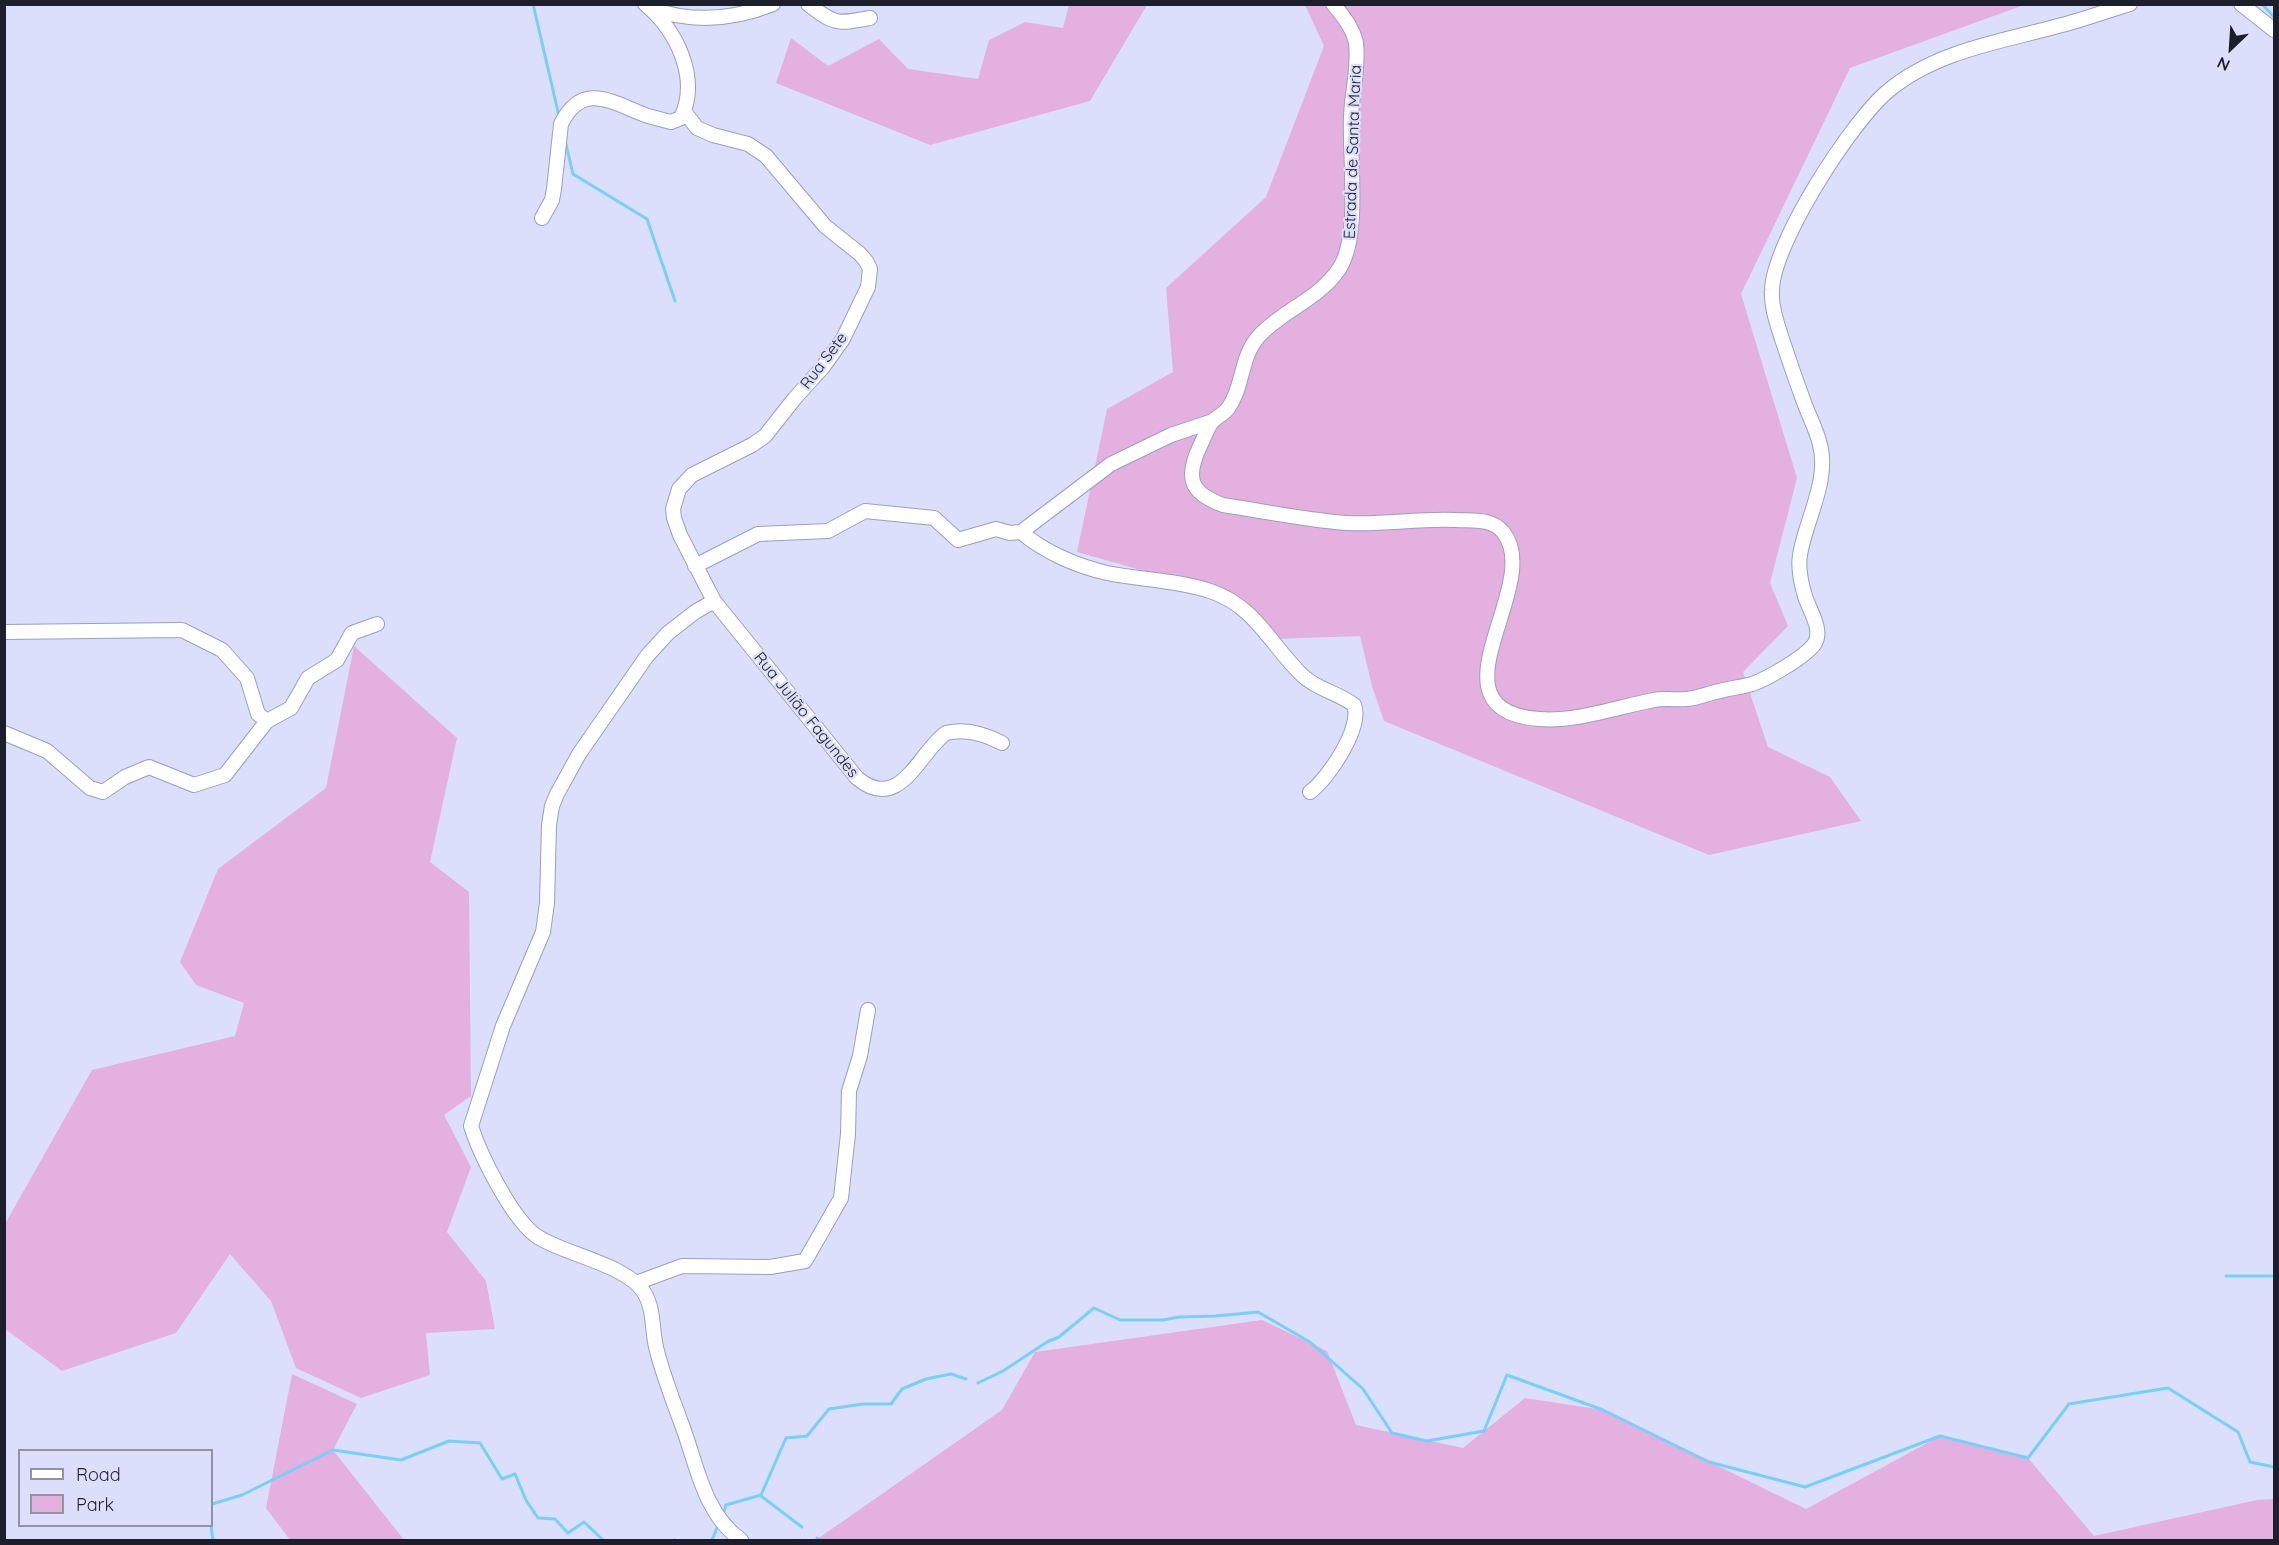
<!DOCTYPE html>
<html>
<head>
<meta charset="utf-8">
<style>
	body { margin:0 }
	#map { position:relative; width:2279px; height:1545px; overflow:hidden; background:#dbdffb; font-family:Quicksand,sans-serif }
	canvas { display:block }
	.frame { position:absolute; inset:0; border:6px solid #1c1e2b; pointer-events:none }
	.legend { position:absolute; left:18px; top:1449px; width:195px; height:78px; box-sizing:border-box; background:#dbdffb; border:2px solid #8f92a8; margin:0; padding:8px 10px; list-style:none; font-size:18px; color:#1c1e2b }
	.legend li { display:flex; align-items:center; gap:12px; height:30px }
	.legend b { width:30px; border:2px solid #8f92a8 }
	.north { position:absolute; left:2201px; top:18px; width:60px; height:60px; -webkit-text-stroke:4px #dbdffb; paint-order:stroke; rotate:205deg; font-size:16px; font-weight:700; line-height:24px; text-align:center; color:#1c1e2b }
	.north::after { content:''; display:block; margin:auto; width:21px; height:27px; background:#1c1e2b; clip-path:polygon(50% 0,100% 100%,50% 72%,0 100%) }
</style>
</head>
<body>
<div id="map">
<canvas width="2279" height="1545"></canvas>
<div class="frame"></div>
<ul class="legend">
<li><b style="height:8px;background:#fff"></b>Road</li>
<li><b style="height:16px;background:#e3b0e0"></b>Park</li>
</ul>
<div class="north">N</div>
</div>
<script>
const ctx = document.querySelector('canvas').getContext('2d');
ctx.lineJoin = 'round';
function fillPath(path, color) {
  ctx.fillStyle = color;
  ctx.fill(path, 'evenodd');
}
function strokePath(path, color, width, dash) {
  ctx.strokeStyle = color;
  ctx.lineWidth = width;
  ctx.lineCap = dash ? 'butt' : 'round';
  ctx.setLineDash(dash || []);
  ctx.stroke(path);
}
function write(font, color, halo, rows, align = 'center') {
  ctx.font = font + ' Quicksand,sans-serif';
  ctx.lineWidth = 4.5;
  ctx.setLineDash([]);
  ctx.textBaseline = 'middle';
  ctx.strokeStyle = halo;
  ctx.fillStyle = color;
  for (const [text, x, y, turn = 0] of rows) {
    ctx.save();
    ctx.translate(x, y);
    ctx.rotate((+turn || 0) * Math.PI / 180);
    ctx.textAlign = isNaN(turn) ? turn : align;
    if (halo) ctx.strokeText(text, 0, 0);
    ctx.fillText(text, 0, 0);
    ctx.restore();
  }
}
fillPath(new Path2D(`
	M1069 5H1147L1090 101 930 145 776 83 791 38 828 66 879 39 908 69 978 79 989 40 1025 22 1063 28Z
	M1305 5H2024L1850 68 1741 294 1797 478 1770 583 1788 626 1743 672 1768 747 1830 777 1861 821 1709 855 1384 721 1372 686 1360 636 1274 639 1240 598 1077 552 1107 409 1173 372 1166 288 1266 197 1324 46Z
	M354 646 457 738 430 862 469 892 471 1096 444 1115 471 1167 447 1232 486 1281 495 1329 426 1333 430 1375 361 1398 296 1368 271 1301 230 1254 176 1333 62 1371 5 1329V1224L92 1070 235 1036 244 1003 196 985 180 962 218 869 326 788Z
	M1262 1320 1327 1351 1356 1425 1463 1448 1525 1398 1603 1410 1806 1509 1940 1436 2028 1458 2094 1536 2257 1500 2274 1499V1540H816L1002 1410 1035 1352Z
	M292 1374 357 1404 333 1450 404 1540H290L266 1508Z`), '#e3b0e0');
strokePath(new Path2D(`
	M533 4 559 116
	M2262 4 2274 17
	M565 140 573 174 647 219 675 301
	M2226 1276H2274
	M978 1383 1003 1371 1047 1342 1059 1337 1094 1308 1120 1320H1163L1179 1317 1216 1316 1258 1312 1310 1342 1363 1389 1392 1433 1427 1441 1484 1431 1507 1375 1603 1410 1709 1462 1805 1487 1940 1436 2028 1458 2069 1404 2168 1388 2238 1432 2250 1462 2274 1467
	M761 1496 802 1527
	M212 1504 242 1495 333 1450 401 1460 449 1441 480 1443 502 1479 515 1474 526 1500 538 1518 555 1519 568 1533 584 1522 603 1540
	M723 1514 726 1505 761 1495 786 1438 807 1436 829 1409 863 1404H891L902 1389 926 1379 951 1374 966 1379
	M211 1526 213 1540
	M817 1538 820 1540
	M674 1540H675
	M712 1540 719 1523`), '#76d1f8', 3);
const minor = new Path2D(`
	M808 4C835 25 837 24 870 18
	M1333 4C1343 16 1353 28 1356 43 1359 67 1352 92 1351 116 1349 157 1361 236 1339 269 1319 299 1283 310 1259 336 1240 357 1244 385 1229 407 1225 414 1217 416 1212 422 1207 428 1204 439 1200 446 1185 478 1190 493 1223 505 1264 511 1306 520 1347 523 1384 525 1420 518 1456 520 1472 521 1492 518 1503 532 1546 584 1422 710 1539 719 1577 722 1617 707 1654 700 1665 698 1676 700 1687 699 1698 698 1709 693 1720 691 1730 688 1742 687 1752 684 1767 679 1807 656 1815 643 1823 629 1809 610 1805 596 1801 583 1798 568 1800 555 1806 518 1831 479 1819 441 1816 430 1811 420 1807 410 1798 387 1790 363 1782 339 1777 323 1771 307 1772 290 1773 243 1851 122 1888 91 1936 51 2000 42 2058 26 2082 20 2106 11 2130 4
	M2241 4 2274 30
	M652 9C693 23 733 20 773 4
	M684 111 697 128 713 135 748 144 766 156 825 226 860 254 866 261 870 269 868 287 843 339 823 367 795 398 765 436 752 445 692 475 679 489 673 509 674 518 680 535 714 601 857 778C900 814 919 752 946 733 965 728 985 734 1002 743
	M542 218 552 200 554 189 561 124C583 79 614 104 648 116 656 118 663 120 671 122L681 118C700 78 677 31 645 4
	M1021 532C1044 552 1077 566 1107 573 1141 580 1177 580 1210 591 1256 606 1271 646 1303 676 1318 690 1339 693 1354 705 1363 727 1328 779 1310 792
	M1021 532 1111 464 1171 435 1213 421
	M695 566 758 534 828 531 865 511 934 518 958 540 996 529 1010 533 1021 532
	M714 601 695 612 668 633 647 656 579 754 557 794 552 806 549 825 547 903 543 932 503 1026 471 1126C480 1155 513 1221 538 1237 566 1255 629 1265 645 1294 654 1310 652 1330 656 1347 662 1373 673 1400 682 1425 697 1465 704 1514 741 1540
	M4 632 182 630 222 650 247 678 258 714 267 721
	M4 733 47 751 90 788 103 792 125 777 149 767 194 785 225 775 267 721 291 708 308 678 337 660 352 633 377 624
	M636 1283 682 1266 770 1267 805 1261 841 1198 848 1134 849 1091 860 1056 868 1010`);
strokePath(minor, '#9a9fc0', 16);
strokePath(minor, '#fff', 14);
write('16px', '#1c1e2b', '#dbdffb', [
	["Estrada de Santa Maria",1353,152,-88],
	["Rua Sete",824,361,-53],
	["Rua Julião Fagundes",806,715,51]
]);
</script>
</body>
</html>
